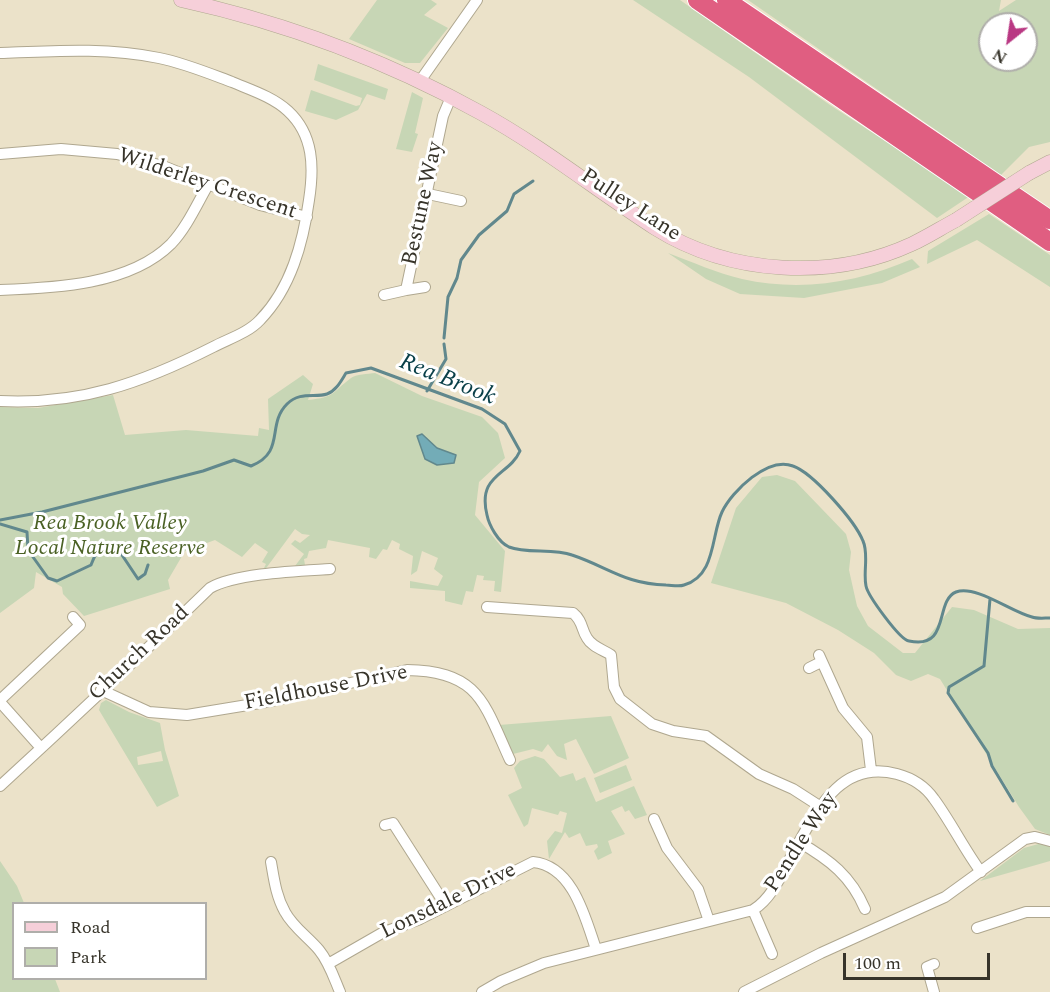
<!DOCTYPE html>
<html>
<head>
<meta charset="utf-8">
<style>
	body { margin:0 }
	#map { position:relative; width:1050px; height:992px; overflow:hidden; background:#ebe2c9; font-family:Spectral,serif }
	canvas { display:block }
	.legend { position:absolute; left:12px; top:902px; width:195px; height:78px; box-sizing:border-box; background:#fff; border:2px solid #afaeaa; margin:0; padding:8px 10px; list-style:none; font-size:18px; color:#37342a }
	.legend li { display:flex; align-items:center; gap:12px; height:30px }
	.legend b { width:30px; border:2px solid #afaeaa }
	.north { position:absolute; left:978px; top:12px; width:60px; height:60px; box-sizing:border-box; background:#fff; border:2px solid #afaeaa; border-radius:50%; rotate:210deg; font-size:16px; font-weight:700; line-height:24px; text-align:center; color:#37342a }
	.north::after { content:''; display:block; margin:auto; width:21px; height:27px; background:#b93883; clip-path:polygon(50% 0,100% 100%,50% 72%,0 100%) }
	.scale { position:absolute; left:843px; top:953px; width:147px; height:27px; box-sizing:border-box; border:3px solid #37342a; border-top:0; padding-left:8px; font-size:18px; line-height:21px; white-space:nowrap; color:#37342a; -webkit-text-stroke:4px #fff; paint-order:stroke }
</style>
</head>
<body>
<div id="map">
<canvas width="1050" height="992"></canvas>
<ul class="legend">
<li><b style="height:8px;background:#f6cfd9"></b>Road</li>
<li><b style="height:16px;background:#c7d6b5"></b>Park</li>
</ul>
<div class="north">N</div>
<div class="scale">100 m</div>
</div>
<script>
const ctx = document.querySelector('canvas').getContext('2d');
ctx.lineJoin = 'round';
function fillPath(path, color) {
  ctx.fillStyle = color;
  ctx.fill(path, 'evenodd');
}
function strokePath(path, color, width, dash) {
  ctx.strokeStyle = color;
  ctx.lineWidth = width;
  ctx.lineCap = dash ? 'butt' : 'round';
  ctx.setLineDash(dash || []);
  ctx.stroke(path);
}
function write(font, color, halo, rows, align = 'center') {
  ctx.font = font + ' Spectral,serif';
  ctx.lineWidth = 6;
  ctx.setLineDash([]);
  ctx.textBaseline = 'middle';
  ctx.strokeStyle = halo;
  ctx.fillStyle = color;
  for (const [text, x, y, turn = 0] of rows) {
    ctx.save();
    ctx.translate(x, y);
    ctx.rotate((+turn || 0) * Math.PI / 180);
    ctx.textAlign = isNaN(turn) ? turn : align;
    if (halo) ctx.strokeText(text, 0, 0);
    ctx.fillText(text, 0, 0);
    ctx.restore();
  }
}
fillPath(new Path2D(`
	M377 0H431L437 4 424 15 448 28 420 63H405L349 39Z
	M633 0H680L830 105 970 196 937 218 749 77Z
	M748 0H1001L999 11 1016 0H1050V142L1029 147 1001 175ZM990 24H1026V60H990Z
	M318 64 388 89 385 100 367 94 358 110 336 120 305 111 311 90 356 106 360 105 362 98 314 80Z
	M412 92 423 98 415 133 418 134 412 152 396 149Z
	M989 214 1050 255V287L977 240 927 264 928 251Z
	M668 253C692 262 717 273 742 279 801 292 857 283 912 259L920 267 882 283 804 298 740 294 706 279Z
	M375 373 422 396 482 417 498 433 505 458 479 482 475 515 505 551 501 592 494 591 495 581 483 580 484 576 477 575 473 592 466 591 462 605 445 601V591L410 588V581L438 586 443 576 434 569 438 558 422 551 417 571 411 575 413 556 399 549 400 544 392 540 387 550 383 549 376 559 369 557 370 548 328 540 326 548 309 551 307 558 304 559 305 565 295 566 304 554 291 544 295 540 300 543 310 535 302 534 295 529 264 571 262 572 266 564 262 562 268 552 255 543 242 557 215 540 185 551 168 580 170 589 84 616 63 594 62 587 36 572 34 588 0 613V407L38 408 113 395 125 435 186 430 258 436 259 428 269 430 268 399 303 375 313 384 308 400C336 397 331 393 351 378 356 374 368 374 375 373Z
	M777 475 795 481 846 534 851 552 849 570 857 606 868 626 903 653H915L952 607 974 610 1018 629 1050 628V835L1035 829 1019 807 940 679 928 674 911 681 896 675 874 653 838 630 786 603 711 583 736 508 762 477Z
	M106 700 129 712 160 723 165 750 179 796 157 807 99 710 101 703ZM161 751 163 761 138 765 137 757Z
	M611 716 629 758 594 774 576 739 564 744 567 760 557 756 548 744 542 752 533 749 513 754 499 725Z
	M535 756 544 759 560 777 573 773 576 781 585 777 596 802 634 786 647 815 635 819 629 810 625 812 622 806 611 811 625 834 608 841 612 853 598 860 594 851 598 847 597 844 586 846 580 833 569 838 565 832 549 859 547 841 555 831 562 833 567 813 560 811 558 815 532 808 528 824 524 827 508 795 522 788 514 768 520 761Z
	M626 765 632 780 600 793 594 778Z
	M1042 843 1050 844V861L980 881 1024 848Z
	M0 861 17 886 24 903 14 904V978L55 979 60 992H0Z`), '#c7d6b5');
const water = new Path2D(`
	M422 434 437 448 456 455 454 463 437 465 425 459 417 436Z`);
fillPath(water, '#73acb7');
strokePath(water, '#61888d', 1.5);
strokePath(new Path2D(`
	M444 338 448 297 457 278 461 260 479 235 507 211 514 194 533 181
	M427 391 446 359 444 344
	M0 520 42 512 203 471 234 460 251 466C286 452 266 425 287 404 300 391 315 398 327 394 336 391 341 381 346 373L371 368 482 409 505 424 520 451C509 476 477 474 487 515 489 525 498 542 509 547 526 554 554 548 572 555 608 567 625 584 666 585 671 585 679 587 684 585 716 576 711 535 722 512 732 491 768 456 793 466 813 473 855 521 863 541 869 554 863 572 866 586 868 596 900 640 909 641 951 650 934 601 956 592 977 585 1011 612 1032 617 1037 619 1044 618 1050 618
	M0 524 27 532 28 550 48 578 57 581 91 565C97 550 99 544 116 546L138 579 145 574 148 565
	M990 599 984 666 949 687 948 693 988 753 992 766 1013 801`), '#61888d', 3);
const street = new Path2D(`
	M0 53C53 51 106 47 159 58 184 63 208 73 232 82 251 90 273 97 288 111 314 135 314 168 309 200 303 243 291 288 260 320 248 333 228 339 213 347 142 383 80 405 0 401
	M420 81 477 0
	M0 154 61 149 117 154 163 166 260 205 307 217
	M428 194 461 201
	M0 290C55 288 130 285 171 244 187 227 197 204 208 185
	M406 290 425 287
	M384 295 406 290 443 116 451 97
	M487 607 573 613C583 621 581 629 587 638 592 647 604 650 611 655L614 687 620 699 652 724 673 731 706 736 759 774 793 789 821 807
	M819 655 843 708 867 737 871 770
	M809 668 821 662
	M101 690 149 712 187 715 272 701 407 670C479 671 484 703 510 760
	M0 700 80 625 73 617
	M0 702 41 748
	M0 786C71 721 141 655 210 588 236 573 299 571 330 569
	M654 819 667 848 698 889 709 921
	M385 825 393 823 446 906
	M799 842C830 860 851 876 865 909
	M271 862C274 879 276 896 285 912 293 927 308 937 319 950 329 962 334 978 340 992
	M753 910 772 954
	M977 928 1026 912H1050
	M328 964 382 933 420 919 533 862C573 866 585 917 596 949
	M934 964 927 967 934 992
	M482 992 501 981 544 963 753 910C773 898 783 871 794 851 817 810 841 759 897 774 912 778 925 786 934 799 951 822 964 849 981 872
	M744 992 821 953 945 897 1025 839 1035 837 1050 841`);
const secondary = new Path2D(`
	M181 0C286 23 387 61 481 113 543 147 596 190 655 228 730 275 832 281 912 244 927 237 941 228 956 220
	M1029 173 1050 162`);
const highway = new Path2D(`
	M697 0 1050 242
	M726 0 1050 220`);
strokePath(street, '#afa78f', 12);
strokePath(secondary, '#afa78f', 15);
strokePath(highway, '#fff', 20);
strokePath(street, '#fff', 10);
strokePath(secondary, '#f6cfd9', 14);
strokePath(highway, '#e05e81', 18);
const secondaryBridge = new Path2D(`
	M956 220 1029 173`);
strokePath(secondaryBridge, '#afa78f', 15, []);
strokePath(secondaryBridge, '#f6cfd9', 14);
write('22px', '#37342a', '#fff', [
	["Wilderley Crescent",207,185,18],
	["Bestune Way",424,204,-78],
	["Pulley Lane",630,206,33],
	["Church Road",140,654,-43],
	["Fieldhouse Drive",326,689,-11],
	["Pendle Way",802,843,-57],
	["Lonsdale Drive",449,902,-26]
]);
write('italic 22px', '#4a6124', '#fff', [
	["Rea Brook Valley",110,525],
	["Local Nature Reserve",110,550]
]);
write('italic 24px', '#0a4049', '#fff', [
	["Rea Brook",447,381,22]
]);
</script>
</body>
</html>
